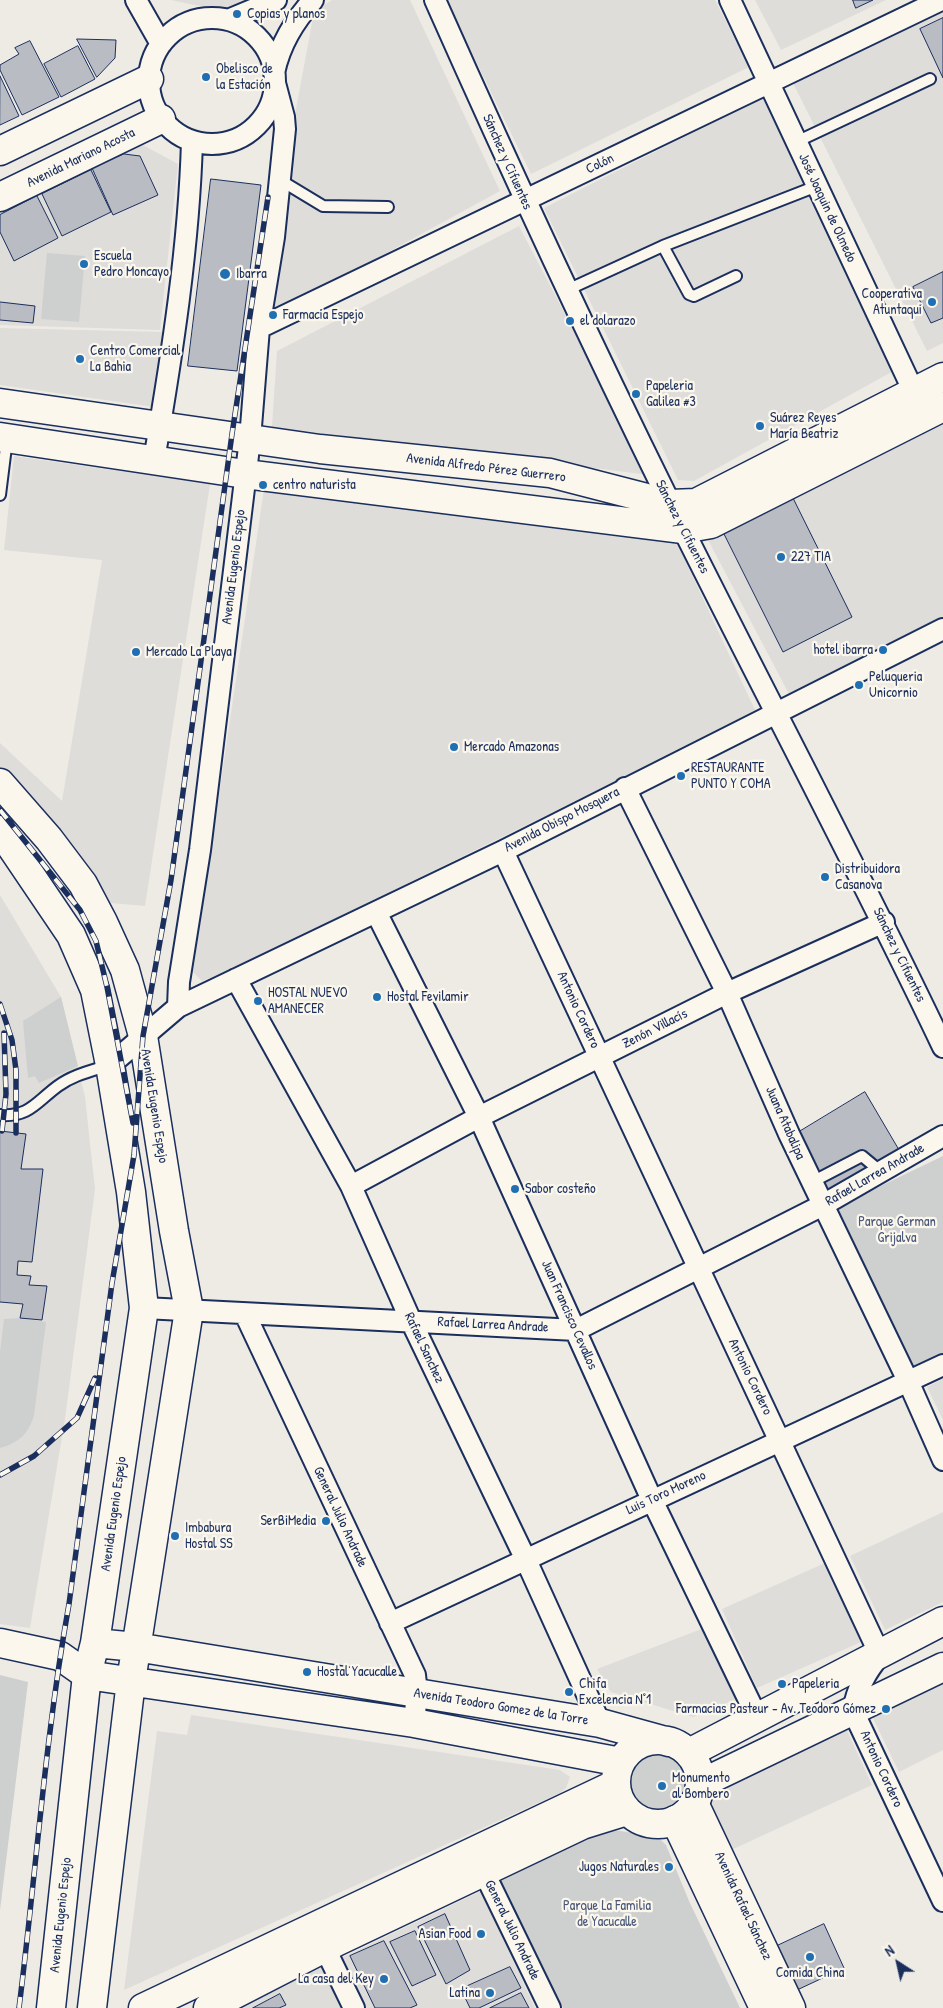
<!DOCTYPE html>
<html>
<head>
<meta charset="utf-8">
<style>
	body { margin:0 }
	#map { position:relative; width:943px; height:2008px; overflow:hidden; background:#eeebe4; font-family:"Patrick Hand",sans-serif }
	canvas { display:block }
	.north { position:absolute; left:873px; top:1938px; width:50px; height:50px; -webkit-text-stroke:4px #fbf7ec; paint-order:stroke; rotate:325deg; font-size:14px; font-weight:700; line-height:20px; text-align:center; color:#1b2f5e }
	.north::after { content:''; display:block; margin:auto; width:18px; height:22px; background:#1b2f5e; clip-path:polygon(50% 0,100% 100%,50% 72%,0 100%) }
</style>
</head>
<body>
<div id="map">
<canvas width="943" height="2008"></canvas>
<div class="north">N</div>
</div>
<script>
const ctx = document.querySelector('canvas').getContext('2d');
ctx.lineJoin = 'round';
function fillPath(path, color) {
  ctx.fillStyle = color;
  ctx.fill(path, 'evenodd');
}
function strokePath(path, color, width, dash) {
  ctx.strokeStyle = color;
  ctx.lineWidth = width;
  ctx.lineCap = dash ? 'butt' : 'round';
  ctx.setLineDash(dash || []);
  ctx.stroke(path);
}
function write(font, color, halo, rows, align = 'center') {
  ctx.font = font + ' "Patrick Hand",sans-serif';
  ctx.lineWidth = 4.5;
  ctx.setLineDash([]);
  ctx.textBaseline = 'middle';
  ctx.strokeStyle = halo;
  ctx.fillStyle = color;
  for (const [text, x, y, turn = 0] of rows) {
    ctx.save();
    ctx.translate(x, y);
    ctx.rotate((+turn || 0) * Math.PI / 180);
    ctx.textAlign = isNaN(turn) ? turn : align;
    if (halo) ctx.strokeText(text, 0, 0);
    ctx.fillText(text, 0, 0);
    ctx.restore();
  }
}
fillPath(new Path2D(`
	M171 0H256L237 14Z
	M332 0H410L500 191 273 315 294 120 314 12Z
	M446 0H715L749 67 531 174Z
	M755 0H886L781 50Z
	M943 10V343L927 351 792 81Z
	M769 94 908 363 694 481 678 480 544 208Z
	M141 144 178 164 160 330 0 325V204Z
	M519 226 649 475 272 427 277 351Z
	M0 328 163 332 154 407 0 385Z
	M943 413V618L789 694 706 536Z
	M14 456 210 484 145 906 111 903 57 827 0 772V743L62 801 102 560 4 550Z
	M264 489 675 539 755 710 612 783 237 967 202 981 193 972Z
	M0 895 61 997 85 1097 95 1189 65 1419 30 1628 0 1624Z
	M943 1379V1420L927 1387Z
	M943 1512V1602L885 1630 850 1556Z
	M825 1563 861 1642 757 1688 722 1609Z
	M704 1628 736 1699 693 1717 611 1692 597 1669Z
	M943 1672V1750L899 1772 868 1708Z
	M191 1715 560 1770 570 1777 566 1788 560 1793 124 1990 157 1731 187 1735Z
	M844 1724 872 1785 731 1850 703 1789Z
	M481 1891 535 2008H363L339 1959Z
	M320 1965 341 2008H233Z`), '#deddda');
fillPath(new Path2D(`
	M47 253 85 256 79 322 41 319Z
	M61 997 78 1066 39 1083 35 1076 28 1078 23 1021Z
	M943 1156V1354L912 1369 835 1208Z
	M20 1318 46 1322 34 1415C29 1433 19 1443 0 1448V1352L4 1319Z
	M0 1675 28 1682 0 1910Z
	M629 1783a32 32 0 1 1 64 0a32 32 0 1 1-64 0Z
	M598 1825 614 1830 658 1837 666 1845 689 1901 740 2008H563L496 1877Z`), '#cecfcf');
const building = new Path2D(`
	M853 0H873L856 8Z
	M943 18V78L920 29Z
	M77 39 116 40 115 58 97 77Z
	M30 41 59 97 22 115 0 70V65L19 54 15 48Z
	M78 46 95 79 61 97 44 64Z
	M0 76 19 116 0 125Z
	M124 154 140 156 158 195 113 215 92 168Z
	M91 170 111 212 62 236 42 194Z
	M211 179 261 185 237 371 188 366Z
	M37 196 58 238 14 261 0 232V215Z
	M943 272V318L931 323 913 287Z
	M0 302 35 306 33 323 0 320Z
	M791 494 852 617 783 652 721 528Z
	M865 1092 902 1155 830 1196 799 1132Z
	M0 1131 26 1134 21 1169H43L32 1262 18 1261 17 1275 31 1276 29 1285 47 1286 42 1320 20 1318 23 1304 0 1302Z
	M445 1914 470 1970 446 1984 418 1927Z
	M824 1924 844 1968 797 1990 777 1946Z
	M415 1931 436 1975 412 1986 390 1942Z
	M384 1941 417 2005 410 2008H375L350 1956Z
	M510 1967 521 1988 479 2008H470L461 1989Z
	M521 1993 529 2008H490Z
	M280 1994 286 2005 279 2008H253Z`);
fillPath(building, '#b9bcc3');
strokePath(building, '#1b2f5e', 1);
const lane = new Path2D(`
	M796 142 930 79
	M280 180 323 206 388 207
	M663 246 689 294 694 296 736 276
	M567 290 663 246 817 186
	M0 495 7 439
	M0 1115C30 1117 36 1102 58 1086 73 1075 91 1071 109 1065
	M812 1182 862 1156 874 1166 878 1173`);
const street = new Path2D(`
	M136 0 161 44
	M435 0C510 169 588 337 670 503 760 685 856 864 943 1047
	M730 0 919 403
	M149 81a63 63 0 1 1 126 0a63 63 0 1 1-126 0Z
	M228 20 276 0
	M274 73C280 44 294 22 313 0
	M259 328 941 0
	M154 460C172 355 189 247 192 141
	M625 788 727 993 789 1134 908 1381 943 1460
	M503 851 880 1655C866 1672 857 1688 853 1711L943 1901
	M376 912 479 1117 652 1500 758 1719
	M236 979 351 1186 411 1321 526 1560 600 1723
	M178 1007 179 982 200 850 250 439 259 328 274 237 285 129 284 117 275 83
	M110 1065 178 1007 503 851 943 629
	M351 1186 479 1117 727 993 884 922
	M144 1308 576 1330 823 1205 943 1136
	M245 1314 415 1675 417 1693 414 1723
	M390 1623 943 1365
	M478 1860 550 2008
	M319 1936 354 2008`);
const secondary = new Path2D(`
	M0 403 320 449 550 473 670 504 696 503 943 377
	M0 437 245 474 683 529 711 524 943 407
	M0 1643 60 1656 87 1675
	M694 1803 791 2008
	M675 1820 764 2008`);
const primary = new Path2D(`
	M0 151 149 79
	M0 197 161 119
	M0 783 49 839 83 884 103 922 125 970 143 1036 174 1231 189 1310 131 1681 92 2008
	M0 830 71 935 95 990 110 1065 131 1192 144 1308 95 1643 87 1675 51 2008
	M95 1643 136 1647 600 1723 669 1742
	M87 1675 414 1723 621 1762
	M616 1782a42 42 0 1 1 84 0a42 42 0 1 1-84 0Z
	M689 1753 943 1621
	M700 1784 943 1667
	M143 2008 616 1784
	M208 2008 338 1941 582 1825 627 1811`);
strokePath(lane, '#1b2f5e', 14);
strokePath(street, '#1b2f5e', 24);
strokePath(secondary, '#1b2f5e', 31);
strokePath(primary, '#1b2f5e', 31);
strokePath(lane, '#fbf7ec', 10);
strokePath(street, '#fbf7ec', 20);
strokePath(secondary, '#fbf7ec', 28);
strokePath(primary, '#fbf7ec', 28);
const rail = new Path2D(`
	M0 810 80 910 96 941 107 987 133 1123
	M0 1004 12 1040 16 1070V1133
	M2 1131 6 1094 4 1033
	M0 1475 34 1456 77 1418 95 1378
	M19 2008C36 1873 45 1738 69 1604L112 1283 134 1155 143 1036 171 880 232 434 268 197`);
strokePath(rail, '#1b2f5e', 5.5);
strokePath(rail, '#fbf7ec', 4, [11]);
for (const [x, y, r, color] of [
	[237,14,5,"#1f6fb2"],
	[206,77,5,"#1f6fb2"],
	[84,264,5,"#1f6fb2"],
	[225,274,6,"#1f6fb2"],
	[932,302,5,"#1f6fb2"],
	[273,315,5,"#1f6fb2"],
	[570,321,5,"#1f6fb2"],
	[80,359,5,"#1f6fb2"],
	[636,394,5,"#1f6fb2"],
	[760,426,5,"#1f6fb2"],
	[263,485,5,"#1f6fb2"],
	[781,557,5,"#1f6fb2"],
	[883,650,5,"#1f6fb2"],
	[136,652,5,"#1f6fb2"],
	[859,685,5,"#1f6fb2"],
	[454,747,5,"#1f6fb2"],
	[681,776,5,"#1f6fb2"],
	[825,877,5,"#1f6fb2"],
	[377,997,5,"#1f6fb2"],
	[258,1001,5,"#1f6fb2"],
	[515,1189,5,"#1f6fb2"],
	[326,1521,5,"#1f6fb2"],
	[175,1536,5,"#1f6fb2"],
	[307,1672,5,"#1f6fb2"],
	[782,1684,5,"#1f6fb2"],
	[569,1692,5,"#1f6fb2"],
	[886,1709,5,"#1f6fb2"],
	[662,1786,5,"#1f6fb2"],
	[669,1867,5,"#1f6fb2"],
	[481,1934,5,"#1f6fb2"],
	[810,1957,5,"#1f6fb2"],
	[384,1979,5,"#1f6fb2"],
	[490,1993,5,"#1f6fb2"]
]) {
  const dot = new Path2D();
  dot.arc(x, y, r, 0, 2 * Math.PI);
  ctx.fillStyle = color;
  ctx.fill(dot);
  strokePath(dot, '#fbf7ec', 2);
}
write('14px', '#1b2f5e', '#fbf7ec', [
	["Copias y planos",247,14],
	["Obelisco de",216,69],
	["la Estación",216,85],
	["Escuela",94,256],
	["Pedro Moncayo",94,272],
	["Ibarra",236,274],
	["Cooperativa",922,294,"right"],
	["Atuntaqui",922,310,"right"],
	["Farmacia Espejo",283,315],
	["el dolarazo",580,321],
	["Centro Comercial",90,351],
	["La Bahia",90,367],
	["Papeleria",646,386],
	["Galilea #3",646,402],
	["Suárez Reyes",770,418],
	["María Beatriz",770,434],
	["centro naturista",273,485],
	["227 TIA",791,557],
	["hotel ibarra",873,650,"right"],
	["Mercado La Playa",146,652],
	["Peluqueria",869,677],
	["Unicornio",869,693],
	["Mercado Amazonas",464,747],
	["RESTAURANTE",691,768],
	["PUNTO Y COMA",691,784],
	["Distribuidora",835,869],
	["Casanova",835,885],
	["HOSTAL NUEVO",268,993],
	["AMANECER",268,1009],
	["Hostal Fevilamir",387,997],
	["Sabor costeño",525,1189],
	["SerBiMedia",316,1521,"right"],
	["Imbabura",185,1528],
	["Hostal SS",185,1544],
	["Hostal Yacucalle",317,1672],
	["Chifa",579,1684],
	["Excelencia N°1",579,1700],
	["Papeleria",792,1684],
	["Farmacias Pasteur - Av. Teodoro Gómez",876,1709,"right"],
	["Monumento",672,1778],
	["al Bombero",672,1794],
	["Jugos Naturales",659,1867,"right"],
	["Asian Food",471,1934,"right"],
	["Comida China",810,1973,"center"],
	["La casa del Key",374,1979,"right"],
	["Latina",480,1993,"right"]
], 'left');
write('14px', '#1b2f5e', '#fbf7ec', [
	["Avenida Mariano Acosta",81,158,-26],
	["Sánchez y Cifuentes",507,162,66],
	["Colón",600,164,-26],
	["José Joaquin de Olmedo",827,208,65],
	["Avenida Alfredo Pérez Guerrero",486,468,7],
	["Sánchez y Cifuentes",682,527,63],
	["Avenida Eugenio Espejo",234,567,-83],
	["Avenida Obispo Mosquera",562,820,-27],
	["Sánchez y Cifuentes",899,955,64],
	["Antonio Cordero",578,1010,65],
	["Zenón Villacís",655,1029,-27],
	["Avenida Eugenio Espejo",154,1106,81],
	["Juana Atabalipa",785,1123,66],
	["Rafael Larrea Andrade",875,1175,-30],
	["Juan Francisco Cevallos",569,1315,66],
	["Rafael Larrea Andrade",493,1325,3],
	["Rafael Sanchez",424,1348,65],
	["Antonio Cordero",750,1377,64],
	["Luis Toro Moreno",666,1493,-25],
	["Avenida Eugenio Espejo",114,1514,-82],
	["General Julio Andrade",340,1517,65],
	["Avenida Teodoro Gomez de la Torre",501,1707,9],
	["Antonio Cordero",881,1769,65],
	["Avenida Rafael Sánchez",743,1906,65],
	["Avenida Eugenio Espejo",61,1915,-84],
	["General Julio Andrade",512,1930,64]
]);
write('14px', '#48577a', '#fbf7ec', [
	["Parque German",897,1222],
	["Grijalva",897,1238],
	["Parque La Familia",607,1906],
	["de Yacucalle",607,1922]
]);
</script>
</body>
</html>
